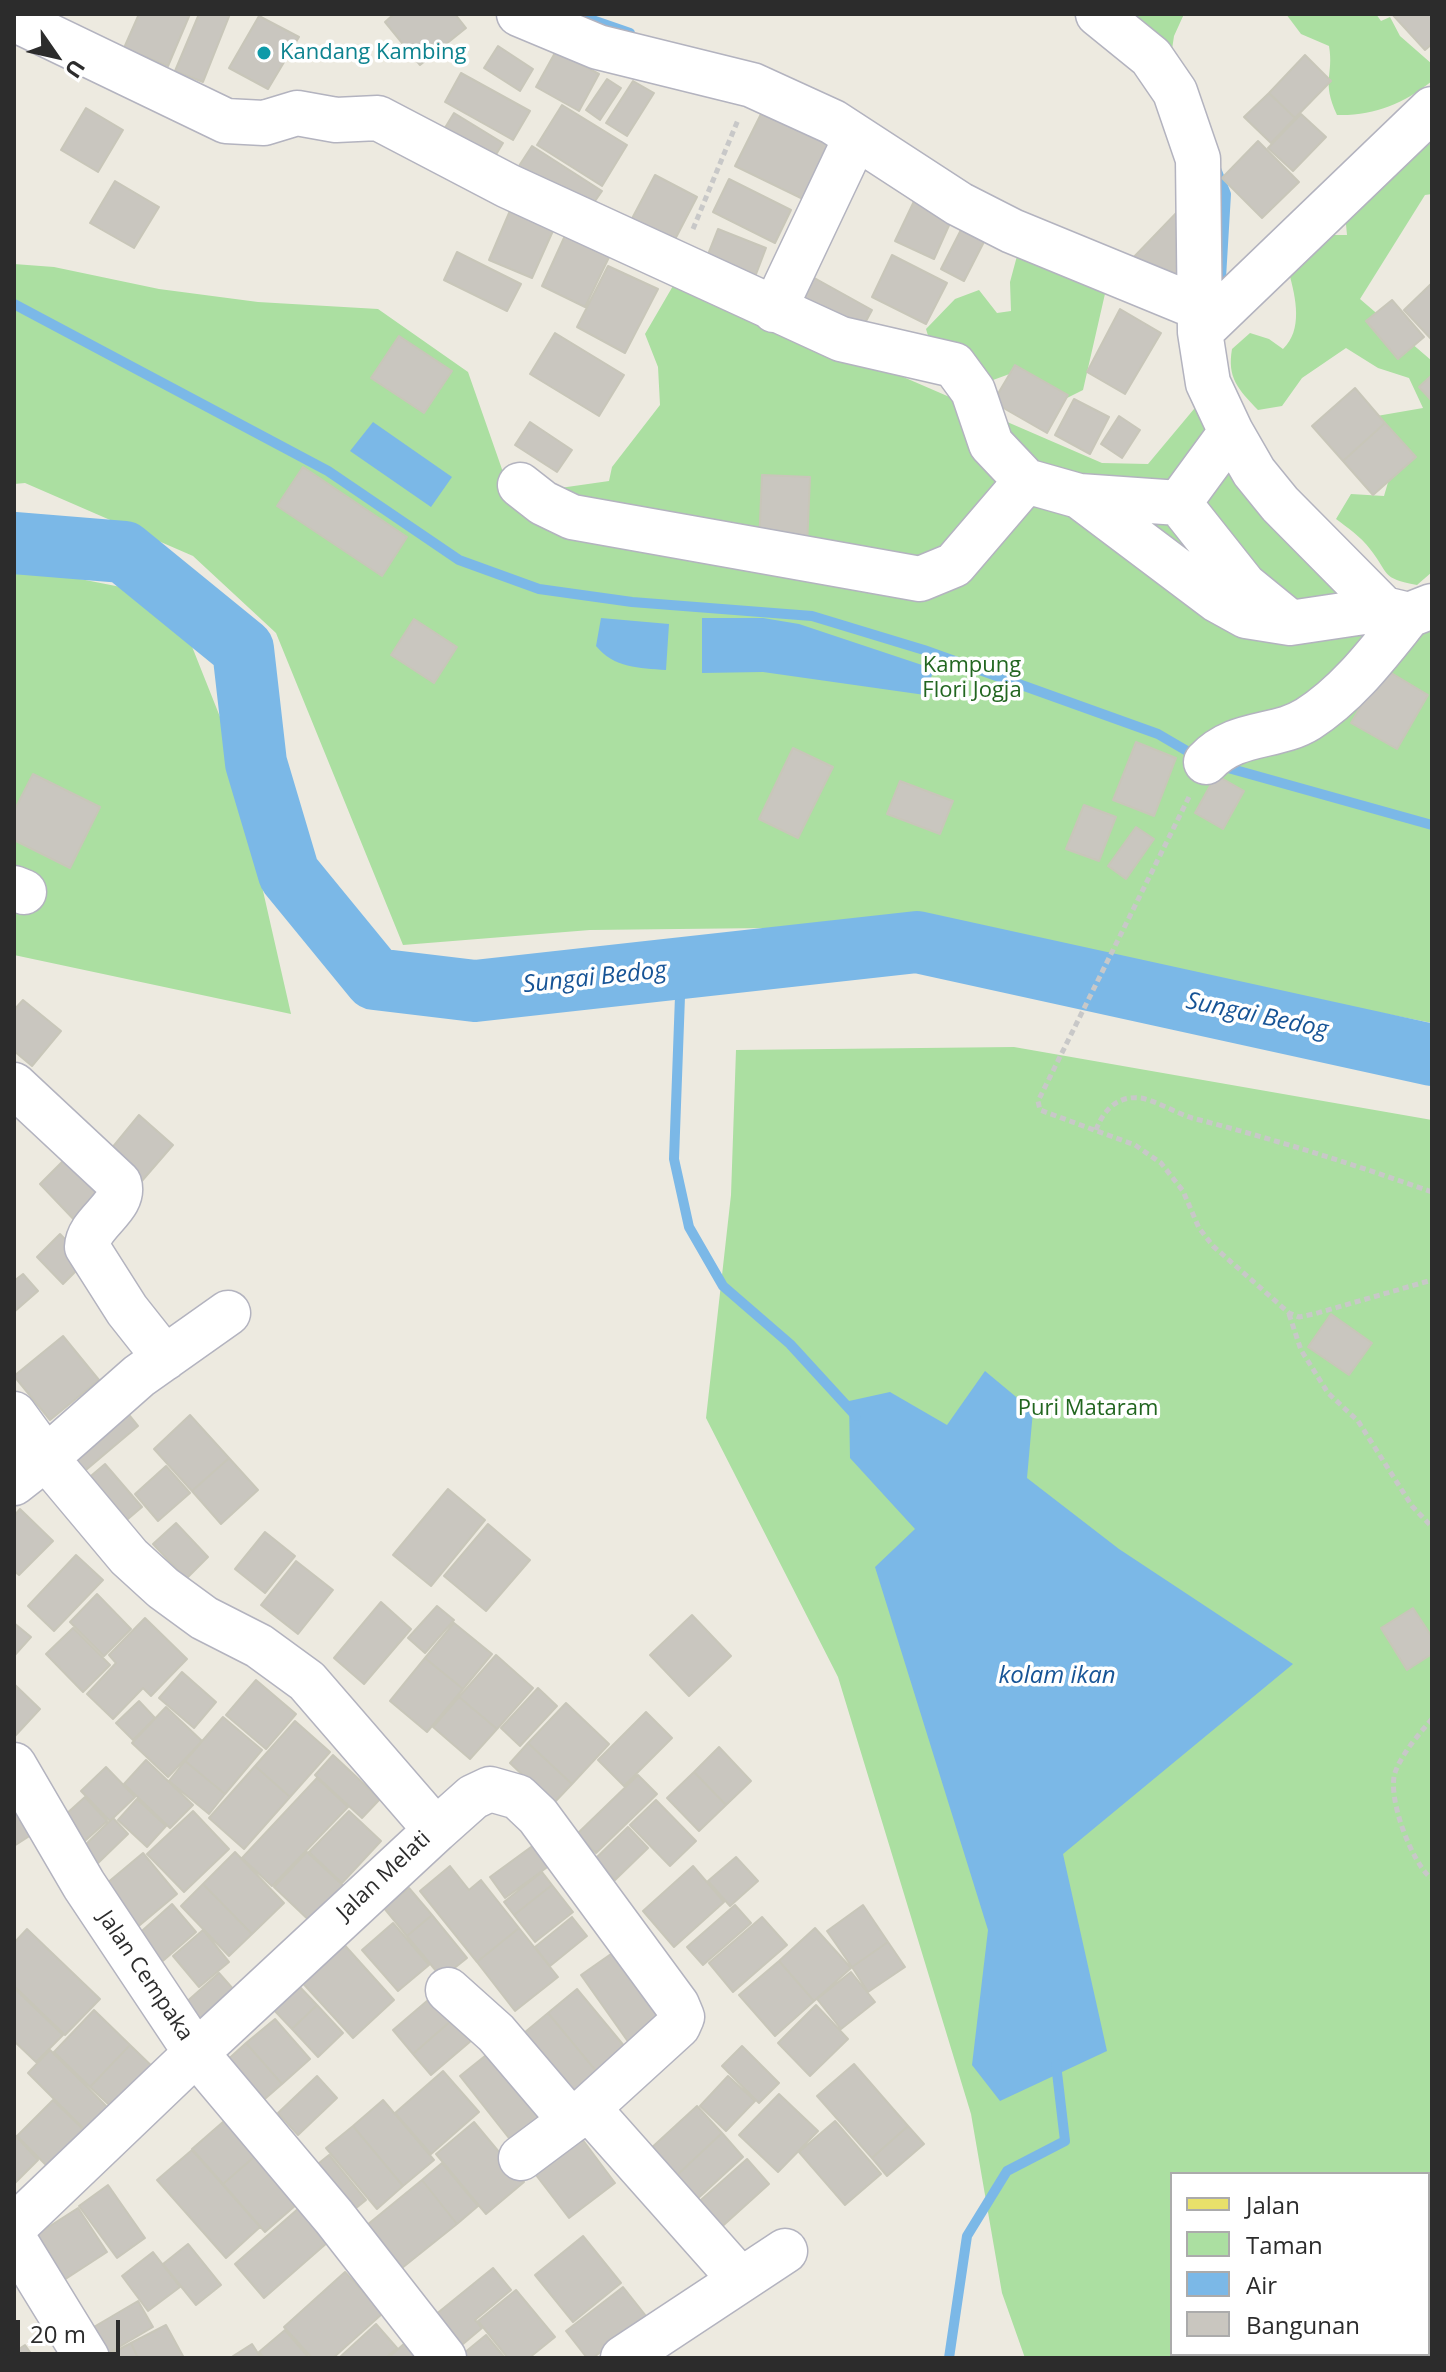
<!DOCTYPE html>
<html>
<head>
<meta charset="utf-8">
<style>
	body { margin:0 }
	#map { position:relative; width:1446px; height:2372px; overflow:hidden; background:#edeae0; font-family:"Open Sans",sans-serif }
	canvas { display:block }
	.frame { position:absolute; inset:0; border:16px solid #2c2c2c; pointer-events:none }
	.legend { position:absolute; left:1170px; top:2172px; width:260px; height:184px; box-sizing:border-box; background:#fff; border:2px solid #ababab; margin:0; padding:10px 14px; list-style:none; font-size:24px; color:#2c2c2c }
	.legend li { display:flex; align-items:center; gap:16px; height:40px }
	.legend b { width:40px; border:2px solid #ababab }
	.north { position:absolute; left:16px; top:16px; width:80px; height:80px; -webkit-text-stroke:6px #fff; paint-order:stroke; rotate:124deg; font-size:22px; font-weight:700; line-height:32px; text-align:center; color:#2c2c2c }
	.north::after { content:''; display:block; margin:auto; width:28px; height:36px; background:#2c2c2c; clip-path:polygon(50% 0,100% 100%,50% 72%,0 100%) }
	.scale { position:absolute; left:16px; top:2320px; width:104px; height:36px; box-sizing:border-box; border:4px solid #2c2c2c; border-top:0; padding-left:10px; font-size:24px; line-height:28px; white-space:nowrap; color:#2c2c2c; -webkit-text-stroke:6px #fff; paint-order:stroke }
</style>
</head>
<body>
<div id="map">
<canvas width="1446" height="2372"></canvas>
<div class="frame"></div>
<ul class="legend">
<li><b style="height:10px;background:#e8e06a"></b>Jalan</li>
<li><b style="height:22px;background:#abdfa1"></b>Taman</li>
<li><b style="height:22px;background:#7bb8e7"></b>Air</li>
<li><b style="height:22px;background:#c9c6bf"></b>Bangunan</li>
</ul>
<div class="north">U</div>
<div class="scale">20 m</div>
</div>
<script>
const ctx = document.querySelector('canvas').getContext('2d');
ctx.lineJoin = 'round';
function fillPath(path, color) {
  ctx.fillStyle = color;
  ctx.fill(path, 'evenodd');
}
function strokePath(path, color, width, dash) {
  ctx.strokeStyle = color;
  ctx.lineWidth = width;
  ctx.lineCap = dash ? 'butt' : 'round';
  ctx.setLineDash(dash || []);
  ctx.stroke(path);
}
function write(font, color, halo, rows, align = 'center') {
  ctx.font = font + ' "Open Sans",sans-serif';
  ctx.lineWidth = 7;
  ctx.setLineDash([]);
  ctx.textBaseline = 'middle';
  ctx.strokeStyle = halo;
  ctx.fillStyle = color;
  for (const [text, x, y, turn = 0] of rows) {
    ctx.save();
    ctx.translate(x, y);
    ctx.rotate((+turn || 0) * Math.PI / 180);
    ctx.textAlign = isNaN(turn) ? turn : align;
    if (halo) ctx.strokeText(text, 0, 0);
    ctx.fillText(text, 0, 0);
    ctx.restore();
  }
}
fillPath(new Path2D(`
	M1114 14H1184L1174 36 1171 56Z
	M1286 14H1376L1381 21 1390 17 1400 36 1432 64V81C1403 104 1374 116 1337 115 1321 80 1334 76 1329 46L1301 34Z
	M1432 134V194L1425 195 1360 299 1432 361V572L1417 585C1380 578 1390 574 1370 549 1360 536 1348 528 1336 519L1351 494 1384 496 1389 479 1371 417 1423 408 1409 378 1378 368 1346 348 1302 378 1282 406 1258 410C1238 389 1227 378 1232 349L1250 333 1269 339 1283 349C1303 330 1296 298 1289 273L1317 235H1347L1344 203 1378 172 1404 167Z
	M1017 256 1107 285 1083 390 1065 399 1015 372 982 384 933 352 926 329 955 299 979 290 997 313 1011 311 1010 282Z
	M14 264 54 267 159 289 258 302 378 309 468 372 511 495 609 481 612 467 660 405 658 367 645 334 677 279 1102 463 1148 464 1194 409 1203 393 1237 458 1432 622V1023L945 926 590 930 403 945 276 633 193 556 25 483 14 484Z
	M14 566 131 589 187 634 228 737 291 1014 14 955Z
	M1014 1047 1432 1120V2251L1428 2255V2174H1172V2354H1320L1315 2358H1025L1002 2293 971 2114 838 1677 706 1418 731 1195 736 1050Z`), '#abdfa1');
fillPath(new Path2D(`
	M373 422 452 477 431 507 350 451Z
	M601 618 669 624 666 670C639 668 614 668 596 646Z
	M702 618H763L799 624 934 669 925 695 763 672 702 673Z
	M985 1371 1033 1411 1027 1478 1119 1549 1293 1664 1063 1854 1107 2051 1000 2101 972 2065 988 1930 875 1567 915 1529 850 1458 849 1401 890 1392 947 1425Z`), '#7bb8e7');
strokePath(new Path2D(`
	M575 14 630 33
	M1215 166 1226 194 1221 278
	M14 304 328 471 459 560 539 589 632 602 812 616 924 650 1158 734 1199 758
	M1221 766 1432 825
	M681 969 674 1159 689 1227 723 1286 790 1344 856 1416
	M949 2358 967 2236 1007 2171 1065 2141 1056 2064`), '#7bb8e7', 10);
strokePath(new Path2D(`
	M14 543 124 552 243 649 256 763 289 874 375 979 475 991 917 942 1432 1055`), '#7bb8e7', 62);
const building = new Path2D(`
	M139 14H190L168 66 124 48Z
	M199 14H230L203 82 175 71Z
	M394 14H455L466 28 420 65 385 22Z
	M1392 14H1432V44L1425 50Z
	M259 16 299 37 268 89 229 68Z
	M498 46 533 69 520 91 484 68Z
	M556 51 599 74 579 111 536 87Z
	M1305 55 1331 81 1295 118 1269 93Z
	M461 73 530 111 513 140 445 102Z
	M607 79 621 88 600 120 586 110Z
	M633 81 654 93 627 136 606 123Z
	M1269 93 1295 118 1271 143 1244 117Z
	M562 105 627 145 602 186 537 145Z
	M86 108 123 130 98 172 61 150Z
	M764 108 833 141 805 200 735 166Z
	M454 113 503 143 486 171 437 141Z
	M1301 114 1326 137 1293 171 1268 148Z
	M1258 141 1299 182 1262 218 1222 178Z
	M532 146 602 191 586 214 517 169Z
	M655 175 697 197 669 251 627 228Z
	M729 179 791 210 775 243 713 212Z
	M115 181 159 207 134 248 90 223Z
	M917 195 955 212 934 259 895 241Z
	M512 206 556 224 532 278 489 260Z
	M1182 207 1178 283 1130 261Z
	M966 220 989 232 964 281 941 269Z
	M568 229 612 251 585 307 542 286Z
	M718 229 766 248 750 290 701 272Z
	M457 252 521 284 507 311 444 280Z
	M892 255 947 283 926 324 872 297Z
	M608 266 658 289 625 353 577 327Z
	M809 275 872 310 857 338 794 303Z
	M1432 283V340L1404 310Z
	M1392 300 1424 337 1398 359 1366 321Z
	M1120 309 1161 333 1125 394 1087 372Z
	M555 333 624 375 599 416 530 374Z
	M399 336 452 371 424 413 371 378Z
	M1015 365 1068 395 1047 433 993 402Z
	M1432 375V401L1419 387Z
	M1355 388 1385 423 1343 461 1312 426Z
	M1074 399 1109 417 1090 454 1055 435Z
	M1119 416 1140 430 1122 458 1101 444Z
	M530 422 572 450 557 472 515 445Z
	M1385 423 1416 457 1373 495 1343 461Z
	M303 467 407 537 382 576 277 506Z
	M762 475 810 477 807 547 759 545Z
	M414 619 457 647 434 683 391 655Z
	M1383 668 1428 695 1397 749 1351 723Z
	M1136 742 1176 758 1154 816 1113 800Z
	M793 748 833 767 798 838 759 819Z
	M33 774 100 807 70 868 14 840V811Z
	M1216 775 1244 791 1223 829 1195 813Z
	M900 781 953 801 940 834 887 814Z
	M1084 805 1116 817 1099 861 1066 849Z
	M1136 827 1154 839 1126 879 1108 866Z
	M23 1000 61 1031 32 1066 14 1051V1010Z
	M139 1115 173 1145 141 1182 107 1154Z
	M68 1156 109 1199 80 1226 40 1184Z
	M60 1234 86 1261 63 1284 37 1257Z
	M23 1274 38 1291 14 1312V1281Z
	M1331 1314 1372 1343 1349 1375 1308 1347Z
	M63 1336 99 1380 50 1420 14 1376Z
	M125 1410 138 1426 80 1475 67 1459Z
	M190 1415 229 1458 192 1491 154 1449Z
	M229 1458 258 1490 221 1524 192 1491Z
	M105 1464 142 1507 122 1524 85 1481Z
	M166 1466 190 1493 158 1521 135 1494Z
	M448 1489 485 1520 431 1586 393 1555Z
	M20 1509 53 1541 19 1575 14 1571V1516Z
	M176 1523 208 1557 186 1579 153 1544Z
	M488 1524 530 1560 486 1611 444 1576Z
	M265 1532 295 1556 265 1593 235 1569Z
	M76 1555 103 1580 54 1631 28 1606Z
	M296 1561 333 1590 298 1634 261 1605Z
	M97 1594 131 1629 104 1656 70 1622Z
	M381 1602 411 1629 364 1684 334 1658Z
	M437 1606 454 1620 425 1653 408 1638Z
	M1413 1608 1432 1637V1654L1407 1670 1381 1628Z
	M692 1615 731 1656 689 1696 650 1655Z
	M145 1618 187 1659 151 1696 143 1688 113 1719 87 1694 116 1663 109 1655Z
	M14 1623 31 1637 14 1656Z
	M454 1623 492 1654 463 1689 425 1658Z
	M73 1628 110 1665 83 1692 46 1654Z
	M496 1655 533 1688 497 1729 459 1697Z
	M425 1658 463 1689 427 1732 390 1701Z
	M182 1672 216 1702 194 1728 159 1698Z
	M256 1680 296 1714 266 1749 226 1715Z
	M14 1684 40 1709 15 1736 14 1735Z
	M538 1688 557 1706 520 1746 501 1728Z
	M459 1697 497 1729 470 1759 433 1727Z
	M139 1701 155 1718 133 1740 116 1723Z
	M566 1703 609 1744 572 1784 528 1743Z
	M166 1707 202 1741 168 1777 132 1743Z
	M646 1712 672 1738 624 1786 598 1760Z
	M223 1717 262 1750 225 1794 185 1761Z
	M295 1721 330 1752 290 1797 255 1766Z
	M528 1743 572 1784 553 1804 510 1763Z
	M719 1747 751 1781 726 1805 694 1772Z
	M333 1755 380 1799 362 1818 315 1775Z
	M146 1760 193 1805 170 1828 124 1784Z
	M185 1761 225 1794 209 1814 169 1781Z
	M255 1766 290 1797 244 1849 209 1818Z
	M106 1767 135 1797 110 1821 81 1791Z
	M694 1772 726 1805 699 1831 667 1798Z
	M638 1775 657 1794 596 1853 577 1834Z
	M317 1778 348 1807 272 1886 242 1858Z
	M85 1797 107 1821 76 1849 54 1825Z
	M137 1799 166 1826 147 1847 118 1820Z
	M656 1800 696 1841 670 1866 630 1825Z
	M14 1810 31 1835 14 1846Z
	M193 1811 229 1849 184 1892 147 1854Z
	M349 1811 381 1841 342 1883 309 1852Z
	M113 1818 128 1834 96 1865 81 1849Z
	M628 1827 648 1848 615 1880 595 1859Z
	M542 1839 557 1860 505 1898 490 1877Z
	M235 1852 284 1903 252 1934 203 1884Z
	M307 1852 349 1891 315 1926 274 1887Z
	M143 1853 177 1894 128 1935 94 1894Z
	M736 1857 758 1881 730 1906 708 1881Z
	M450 1866 469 1890 481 1880 519 1928 477 1962 420 1891Z
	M693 1866 724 1902 674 1947 643 1911Z
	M542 1872 552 1885 514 1915 504 1902Z
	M203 1884 252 1934 229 1956 181 1906Z
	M552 1885 573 1912 535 1942 514 1915Z
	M409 1888 432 1915 407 1936 384 1908Z
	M172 1904 196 1932 149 1973 125 1946Z
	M735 1905 751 1923 703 1965 687 1947Z
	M863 1905 888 1942 852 1967 827 1931Z
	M432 1915 467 1958 442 1978 407 1936Z
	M572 1917 587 1936 550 1966 535 1947Z
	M762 1917 787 1945 733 1992 709 1963Z
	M393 1923 429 1965 398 1991 362 1950Z
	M519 1928 558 1977 515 2011 477 1962Z
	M815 1928 851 1968 814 2001 779 1961Z
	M27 1929 100 1999 65 2035 14 1986V1943Z
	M203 1930 229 1962 199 1987 173 1956Z
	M340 1940 394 2000 353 2038 298 1978Z
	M888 1942 905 1967 868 1992 852 1967Z
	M621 1947 669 2014 629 2043 581 1975Z
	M779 1961 814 2001 775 2036 739 1995Z
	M851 1972 875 2002 841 2029 817 1999Z
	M219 1973 241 1998 196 2039 174 2013Z
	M298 1985 317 2005 292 2029 273 2009Z
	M14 1988 63 2035 36 2062 14 2041Z
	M577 1989 630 2053 601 2077 548 2013Z
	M434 1995 453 2019 413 2054 393 2030Z
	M317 2005 343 2033 318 2057 292 2029Z
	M816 2005 848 2039 810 2076 778 2043Z
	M94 2010 130 2045 90 2087 54 2052Z
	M548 2013 601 2077 570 2102 518 2038Z
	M275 2019 310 2059 282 2084 246 2043Z
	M453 2019 472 2040 431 2075 413 2054Z
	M246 2043 282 2084 259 2104 223 2064Z
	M130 2045 162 2076 122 2117 90 2087Z
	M742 2046 779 2083 759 2103 722 2066Z
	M495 2048 550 2119 516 2147 460 2076Z
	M50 2050 118 2118 96 2141 28 2073Z
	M854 2064 908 2126 872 2158 817 2096Z
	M443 2071 479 2112 431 2154 395 2113Z
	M317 2076 337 2098 298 2135 278 2113Z
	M728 2076 755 2101 726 2131 700 2106Z
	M779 2094 818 2131 778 2172 739 2135Z
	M53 2100 93 2139 57 2176 17 2136Z
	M383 2100 434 2160 403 2186 353 2126Z
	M697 2106 722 2133 673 2179 648 2151Z
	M231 2115 262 2150 223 2184 192 2149Z
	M835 2121 881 2174 845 2205 799 2152Z
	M474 2122 524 2182 486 2214 436 2154Z
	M353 2126 403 2186 377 2209 326 2148Z
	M908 2126 924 2144 887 2176 872 2158Z
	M722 2133 743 2157 694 2202 673 2179Z
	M14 2134 38 2160 15 2183H14Z
	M582 2139 615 2183 569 2218 536 2175Z
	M192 2150 260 2227 226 2258 157 2180Z
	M262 2150 304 2198 265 2232 223 2184Z
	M329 2155 366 2200 340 2221 303 2176Z
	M747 2159 769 2184 716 2232 693 2207Z
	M442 2163 478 2206 457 2224 422 2180Z
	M422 2180 457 2224 402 2268 367 2225Z
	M108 2185 145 2238 117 2258 79 2206Z
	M307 2201 336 2235 264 2298 235 2264Z
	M78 2208 107 2252 64 2280 36 2235Z
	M583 2236 621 2283 573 2322 535 2275Z
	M188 2244 221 2285 196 2305 163 2264Z
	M153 2252 180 2287 148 2311 122 2276Z
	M493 2268 511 2290 475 2320 482 2328 450 2355 424 2324Z
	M345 2272 383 2313 333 2358H312L284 2327Z
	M623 2287 646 2316 593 2358H587L566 2331Z
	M516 2290 555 2337 529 2358H508L478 2321Z
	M138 2301 153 2327 102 2357 87 2331Z
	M376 2324 397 2348 386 2358H339Z
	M166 2325 184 2358H138L131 2343Z
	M285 2330 309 2358H264L259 2352Z
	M486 2335 505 2358H458Z
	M131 2343 138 2358H103Z
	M405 2343 419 2358H388Z
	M252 2344 261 2358H230Z
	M25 2345 34 2358H14V2352Z`);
fillPath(building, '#c9c6bf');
strokePath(building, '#c8c6b9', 2);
const minor = new Path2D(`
	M519 14 598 47 752 85 833 122 959 204 1012 231 1197 307
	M1098 14 1151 57 1175 92 1198 159 1200 332 1208 383 1231 432 1254 472 1280 504 1384 609 1409 615 1432 606
	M14 19 226 121 264 123 297 113 336 120 378 118 508 186 841 339 954 365 973 391 991 444 1026 481 1079 496 1217 600 1246 616 1290 623 1384 609
	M774 310 856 137
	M1200 332 1432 109
	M520 485 543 503 572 517 920 579 954 565 1026 481
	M1079 496 1179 503 1231 432
	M1179 503 1244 585 1282 616
	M1206 762C1236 730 1276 739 1308 719 1349 693 1379 652 1409 615
	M14 888 24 892
	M14 1085 119 1183C127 1207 88 1222 87 1247L127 1310 165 1358
	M14 1414 46 1458 139 1376 228 1313
	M14 1483 46 1458 129 1557 163 1588 204 1618 259 1646 307 1681 436 1830 196 2053 334 2217 444 2358
	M14 1765 84 1885 196 2053 14 2227
	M436 1830 473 1797 490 1789 518 1797 538 1816 677 2005 682 2017 678 2026 588 2108 740 2279
	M448 1990 496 2033 571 2121
	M521 2158 588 2108
	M14 2239 87 2358
	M623 2358 785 2251`);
const major = new Path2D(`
	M1428 2315 1432 2312
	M1376 2358 1380 2354`);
strokePath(minor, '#b3b3bf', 47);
strokePath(major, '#c8c8c8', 47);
strokePath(new Path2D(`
	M693 229 738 120
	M1189 797 1038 1101 1040 1110 1135 1145 1161 1163 1183 1191 1199 1228 1213 1246 1289 1313 1299 1317 1314 1314 1432 1280
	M1096 1130C1103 1111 1117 1095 1141 1098 1157 1101 1176 1113 1192 1118 1274 1139 1353 1164 1432 1192
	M1289 1314 1301 1350 1328 1393 1358 1421 1412 1506 1432 1527
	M1432 1719C1419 1734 1404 1751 1396 1770 1385 1794 1412 1864 1432 1879`), '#c8c8c8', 5, [6, 4]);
strokePath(minor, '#fff', 44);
strokePath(major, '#e8e06a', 44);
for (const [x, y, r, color] of [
	[264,53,8,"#0f9aa8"]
]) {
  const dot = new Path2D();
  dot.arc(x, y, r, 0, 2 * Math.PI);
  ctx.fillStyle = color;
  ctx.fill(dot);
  strokePath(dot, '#fff', 3);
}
write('22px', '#0d838f', '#fff', [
	["Kandang Kambing",280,53]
], 'left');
write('22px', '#226620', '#fff', [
	["Kampung",972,666],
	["Flori Jogja",972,691],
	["Puri Mataram",1088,1409]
]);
write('22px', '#2c2c2c', '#fff', [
	["Jalan Melati",384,1876,-43],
	["Jalan Cempaka",145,1976,56]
]);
write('italic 24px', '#175496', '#fff', [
	["Sungai Bedog",595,978,-6],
	["Sungai Bedog",1257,1016,12],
	["kolam ikan",1057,1676]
]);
</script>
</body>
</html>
